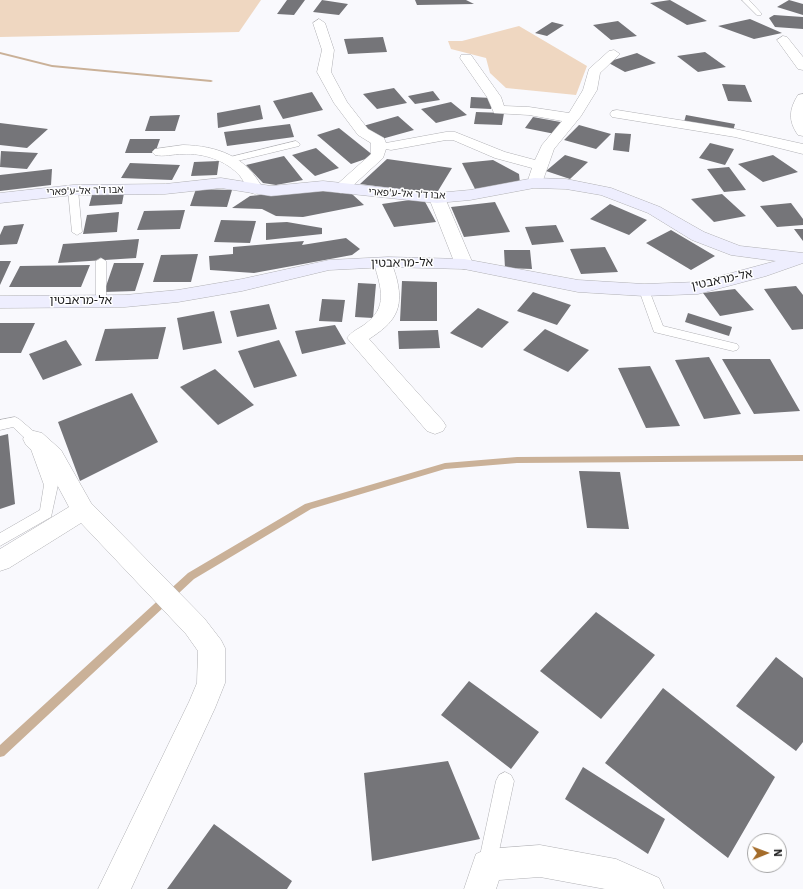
<!DOCTYPE html>
<html>
<head>
<meta charset="utf-8">
<style>
	body { margin:0 }
	#map { position:relative; width:803px; height:889px; overflow:hidden; background:#f9f9fd; font-family:"IBM Plex Sans",sans-serif }
	canvas { display:block }
	.north { position:absolute; left:747px; top:833px; width:40px; height:40px; box-sizing:border-box; background:#fff; border:1px solid #a6a6a7; border-radius:50%; rotate:89deg; font-size:11px; font-weight:700; line-height:16px; text-align:center; color:#212122 }
	.north::after { content:''; display:block; margin:auto; width:14px; height:18px; background:#a46c2a; clip-path:polygon(50% 0,100% 100%,50% 72%,0 100%) }
</style>
</head>
<body>
<div id="map">
<canvas width="803" height="889"></canvas>
<div class="north">N</div>
</div>
<script>
const ctx = document.querySelector('canvas').getContext('2d');
ctx.lineJoin = 'round';
function fillPath(path, color) {
  ctx.fillStyle = color;
  ctx.fill(path, 'evenodd');
}
function strokePath(path, color, width, dash) {
  ctx.strokeStyle = color;
  ctx.lineWidth = width;
  ctx.lineCap = dash ? 'butt' : 'round';
  ctx.setLineDash(dash || []);
  ctx.stroke(path);
}
function write(font, color, halo, rows, align = 'center') {
  ctx.font = font + ' "IBM Plex Sans","Noto Sans Hebrew",sans-serif';
  ctx.lineWidth = 3;
  ctx.setLineDash([]);
  ctx.textBaseline = 'middle';
  ctx.strokeStyle = halo;
  ctx.fillStyle = color;
  for (const [text, x, y, turn = 0] of rows) {
    ctx.save();
    ctx.translate(x, y);
    ctx.rotate((+turn || 0) * Math.PI / 180);
    ctx.textAlign = isNaN(turn) ? turn : align;
    if (halo) ctx.strokeText(text, 0, 0);
    ctx.fillText(text, 0, 0);
    ctx.restore();
  }
}
fillPath(new Path2D(`
	M0 0H261L239 32 0 37Z
	M519 26 587 66 576 95 506 88 490 73 486 58 451 49 448 41H462Z`), '#efd7c1');
fillPath(new Path2D(`
	M0 52 52 65 211 80 213 81 211 82 52 67 0 54Z
	M803 455V461L517 463 445 469 311 509 194 579 4 756 0 757V745L188 573 305 504 445 463 517 457Z`), '#cab198');
fillPath(new Path2D(`
	M287 0H305L294 15 277 14Z
	M322 0 348 4 339 15 313 12Z
	M415 0H466L474 4 417 5Z
	M670 0 707 21 687 25 650 3Z
	M789 0 803 4V15L777 7Z
	M774 15 803 17V29L775 27 769 18Z
	M750 19 782 33 754 39 718 26Z
	M618 21 637 36 611 40 593 25Z
	M552 22 564 25 547 36 535 33Z
	M383 37 387 52 348 54 344 39Z
	M705 52 726 67 698 72 677 56Z
	M637 53 656 63 625 72 607 62Z
	M722 84 745 85 752 102 728 101Z
	M394 88 407 103 377 109 363 94Z
	M433 91 440 100 415 104 408 96Z
	M312 92 323 110 283 119 273 101Z
	M471 97 492 98 491 109 470 108Z
	M451 102 467 115 436 123 421 109Z
	M260 105 263 119 218 128 217 113Z
	M476 112 504 113 502 125 474 124Z
	M180 115 175 131H145L150 116Z
	M686 115 735 124 733 131 684 122Z
	M398 116 414 130 378 140 363 126Z
	M533 117 566 123 560 135 525 128Z
	M0 123 48 129 27 148 0 145Z
	M290 124 294 137 227 146 224 132Z
	M579 125 611 134 596 149 564 140Z
	M339 128 374 156 351 164 317 135Z
	M615 133 631 134 629 152 613 150Z
	M130 139H160L155 153H125Z
	M710 143 734 149 725 165 699 158Z
	M316 148 339 168 315 176 292 155Z
	M1 151 38 153 27 169 0 167Z
	M565 155 588 162 570 179 546 171Z
	M773 155 798 172 763 182 738 164Z
	M284 156 303 180 276 185 263 183 246 165Z
	M387 159 452 168 438 191 406 190 360 184Z
	M493 160 519 174 520 183 475 189 462 163Z
	M219 161 217 175 191 176 194 162Z
	M130 163 180 165 172 180 121 178Z
	M729 167 746 190 724 192 707 169Z
	M52 169 51 185 0 191V175Z
	M327 188 352 194 364 205 303 217 276 216 262 209 232 208 250 196Z
	M196 189 232 190 227 207 190 206Z
	M124 193 122 204 89 206 92 195Z
	M722 194 746 216 714 222 691 199Z
	M423 198 436 222 394 227 382 204Z
	M495 202 510 232 464 237 451 207Z
	M791 203 803 219V225L777 227 760 206Z
	M610 204 647 220 629 235 590 219Z
	M185 210 180 229 137 230 144 211Z
	M119 212 117 232 83 234 87 215Z
	M221 220 256 221 250 243 214 242Z
	M287 222 322 228V234L266 240V223Z
	M24 224 17 244 0 245V235L4 226Z
	M556 225 564 242 532 245 525 227Z
	M794 229H803V241Z
	M671 230 715 256 691 270 646 243Z
	M346 238 360 249 352 255 254 273 210 270 209 256 233 254V247L304 241 302 245Z
	M139 239 136 258 58 263 63 244Z
	M605 247 618 272 581 274 570 249Z
	M504 250H530L532 269 505 268Z
	M198 254 191 282H153L161 255Z
	M0 261H11L0 285Z
	M114 263H144L135 291 104 292Z
	M90 265 81 287H9L20 266Z
	M402 281 437 282V321H400Z
	M358 283 376 284 373 318 355 317Z
	M796 286 803 295V329L792 330 764 289Z
	M735 289 754 310 720 316 703 293Z
	M533 292 571 305 557 325 517 311Z
	M322 299 345 300 342 322 319 321Z
	M269 304 277 329 237 337 230 311Z
	M478 308 509 322 482 348 450 333Z
	M214 311 222 343 183 350 177 318Z
	M688 313 732 327 729 336 685 322Z
	M0 323H35L21 353H0Z
	M335 325 346 344 302 354 295 331Z
	M166 327 158 359 95 361 105 329Z
	M545 329 589 350 568 372 523 350Z
	M438 330 440 348 399 349 398 331Z
	M66 340 82 365 43 380 29 354Z
	M279 340 297 376 254 388 238 351Z
	M709 357 741 414 704 419 675 360Z
	M722 359H770L800 411 754 414Z
	M650 366 680 426 646 428 618 368Z
	M215 369 254 405 218 425 180 387Z
	M132 393 158 442 80 481 58 422Z
	M8 434 15 504 0 509V436Z
	M579 471 620 472 629 529 587 528Z
	M596 612 655 655 601 719 540 671Z
	M776 657 803 678V742L796 751 736 706Z
	M469 681 539 732 511 769 441 715Z
	M663 688 775 777 728 858 605 763Z
	M448 761 480 839 372 861 364 773Z
	M583 767 665 819 648 854 565 799Z
	M214 824 292 881 287 889H167Z`), '#757579');
const lane = new Path2D(`
	M742 0H749L761 13V15H757Z
	M296 141 300 144 299 146 229 163 224 160 226 158Z
	M73 187 78 190 82 232 77 235 72 232 68 190Z
	M101 258 106 261V301L101 304 96 301V261Z
	M644 287 649 290 663 326 737 344 739 347 737 350 733 351 654 332 639 290Z
	M15 417 19 419 39 436 58 485 51 517 0 546V533L40 510 44 485 28 441 13 427 0 430V420Z
	M505 772 511 775 514 781 496 865 494 872 487 874 480 872 478 865 496 781 499 775Z`);
const street = new Path2D(`
	M319 19 325 23 334 50 331 72 347 102 368 129 384 138 386 143 446 132H455L505 152 535 160 542 145 562 121 529 115 494 113 487 97 460 58 461 55H471L501 97 504 106 529 107 569 113 583 90 589 69 609 51 614 50 620 54 600 73 597 90 581 116 554 149 542 183H530L528 180 532 168 495 158 453 140H446L391 150 386 149 383 158 347 191 341 193 335 191 333 188 371 154V143L358 135 334 103 317 72 322 50 313 23Z
	M783 36 787 37 803 57V70L798 69 777 40Z
	M803 94V136L798 135C788 121 789 109 798 95Z
	M617 110 735 129 803 144V154L735 137 612 117 610 114 612 111Z
	M183 145C218 146 246 156 263 189L261 192 255 194 249 192C246 187 244 181 240 176 226 160 203 153 183 154 173 154 164 157 155 155L152 152 155 149Z
	M437 193 443 195 445 198 473 264 470 268 464 269 458 268 455 264 429 198 431 195Z
	M383 258 389 259C393 265 395 273 397 280 404 310 394 323 369 339L443 421 446 426 443 431 435 434 427 431 347 338C351 332 358 329 364 325 389 307 381 289 374 263L377 259Z
	M34 431 42 433 61 450 91 503 204 618 221 640 225 648V683L215 708 131 889H98L189 702 197 683 198 651 186 634 81 523 9 568 0 571V549L69 507 45 462 26 445 23 439 26 433Z
	M540 845 616 859 659 878 664 889H605L540 877 499 880 496 889H464L476 854 487 849Z`);
const secondary = new Path2D(`
	M221 178 271 186 323 181 437 193 470 190 534 178 566 179 611 188 660 207 704 232 740 246 803 253V263L766 276 698 294 644 296 578 292 464 269 388 267 329 270 242 291 178 302 125 307 0 308V296L125 295 178 290 242 279 329 260 388 257 464 259 578 280 644 284 698 282 776 261 731 255 692 240 648 213 601 195 566 189 534 188 470 200 437 203 323 191 271 196 221 188 165 194 73 195 0 203V193L73 185 165 184Z`);
strokePath(lane, '#b0b0b4', 1);
strokePath(street, '#b0b0b4', 1);
strokePath(secondary, '#b0b0b4', 1);
fillPath(lane, '#fff');
fillPath(street, '#fff');
fillPath(secondary, '#eeeefe');
write('10px', '#212122', '#fff', [
	["אבו ד'ר אל-ע'פארי",85,191,-2],
	["אבו ד'ר אל-ע'פארי",407,194,3]
]);
write('12px', '#212122', '#fff', [
	["אל-מראבטין",402,263,-1],
	["אל-מראבטין",722,280,-12],
	["אל-מראבטין",81,301]
]);
</script>
</body>
</html>
